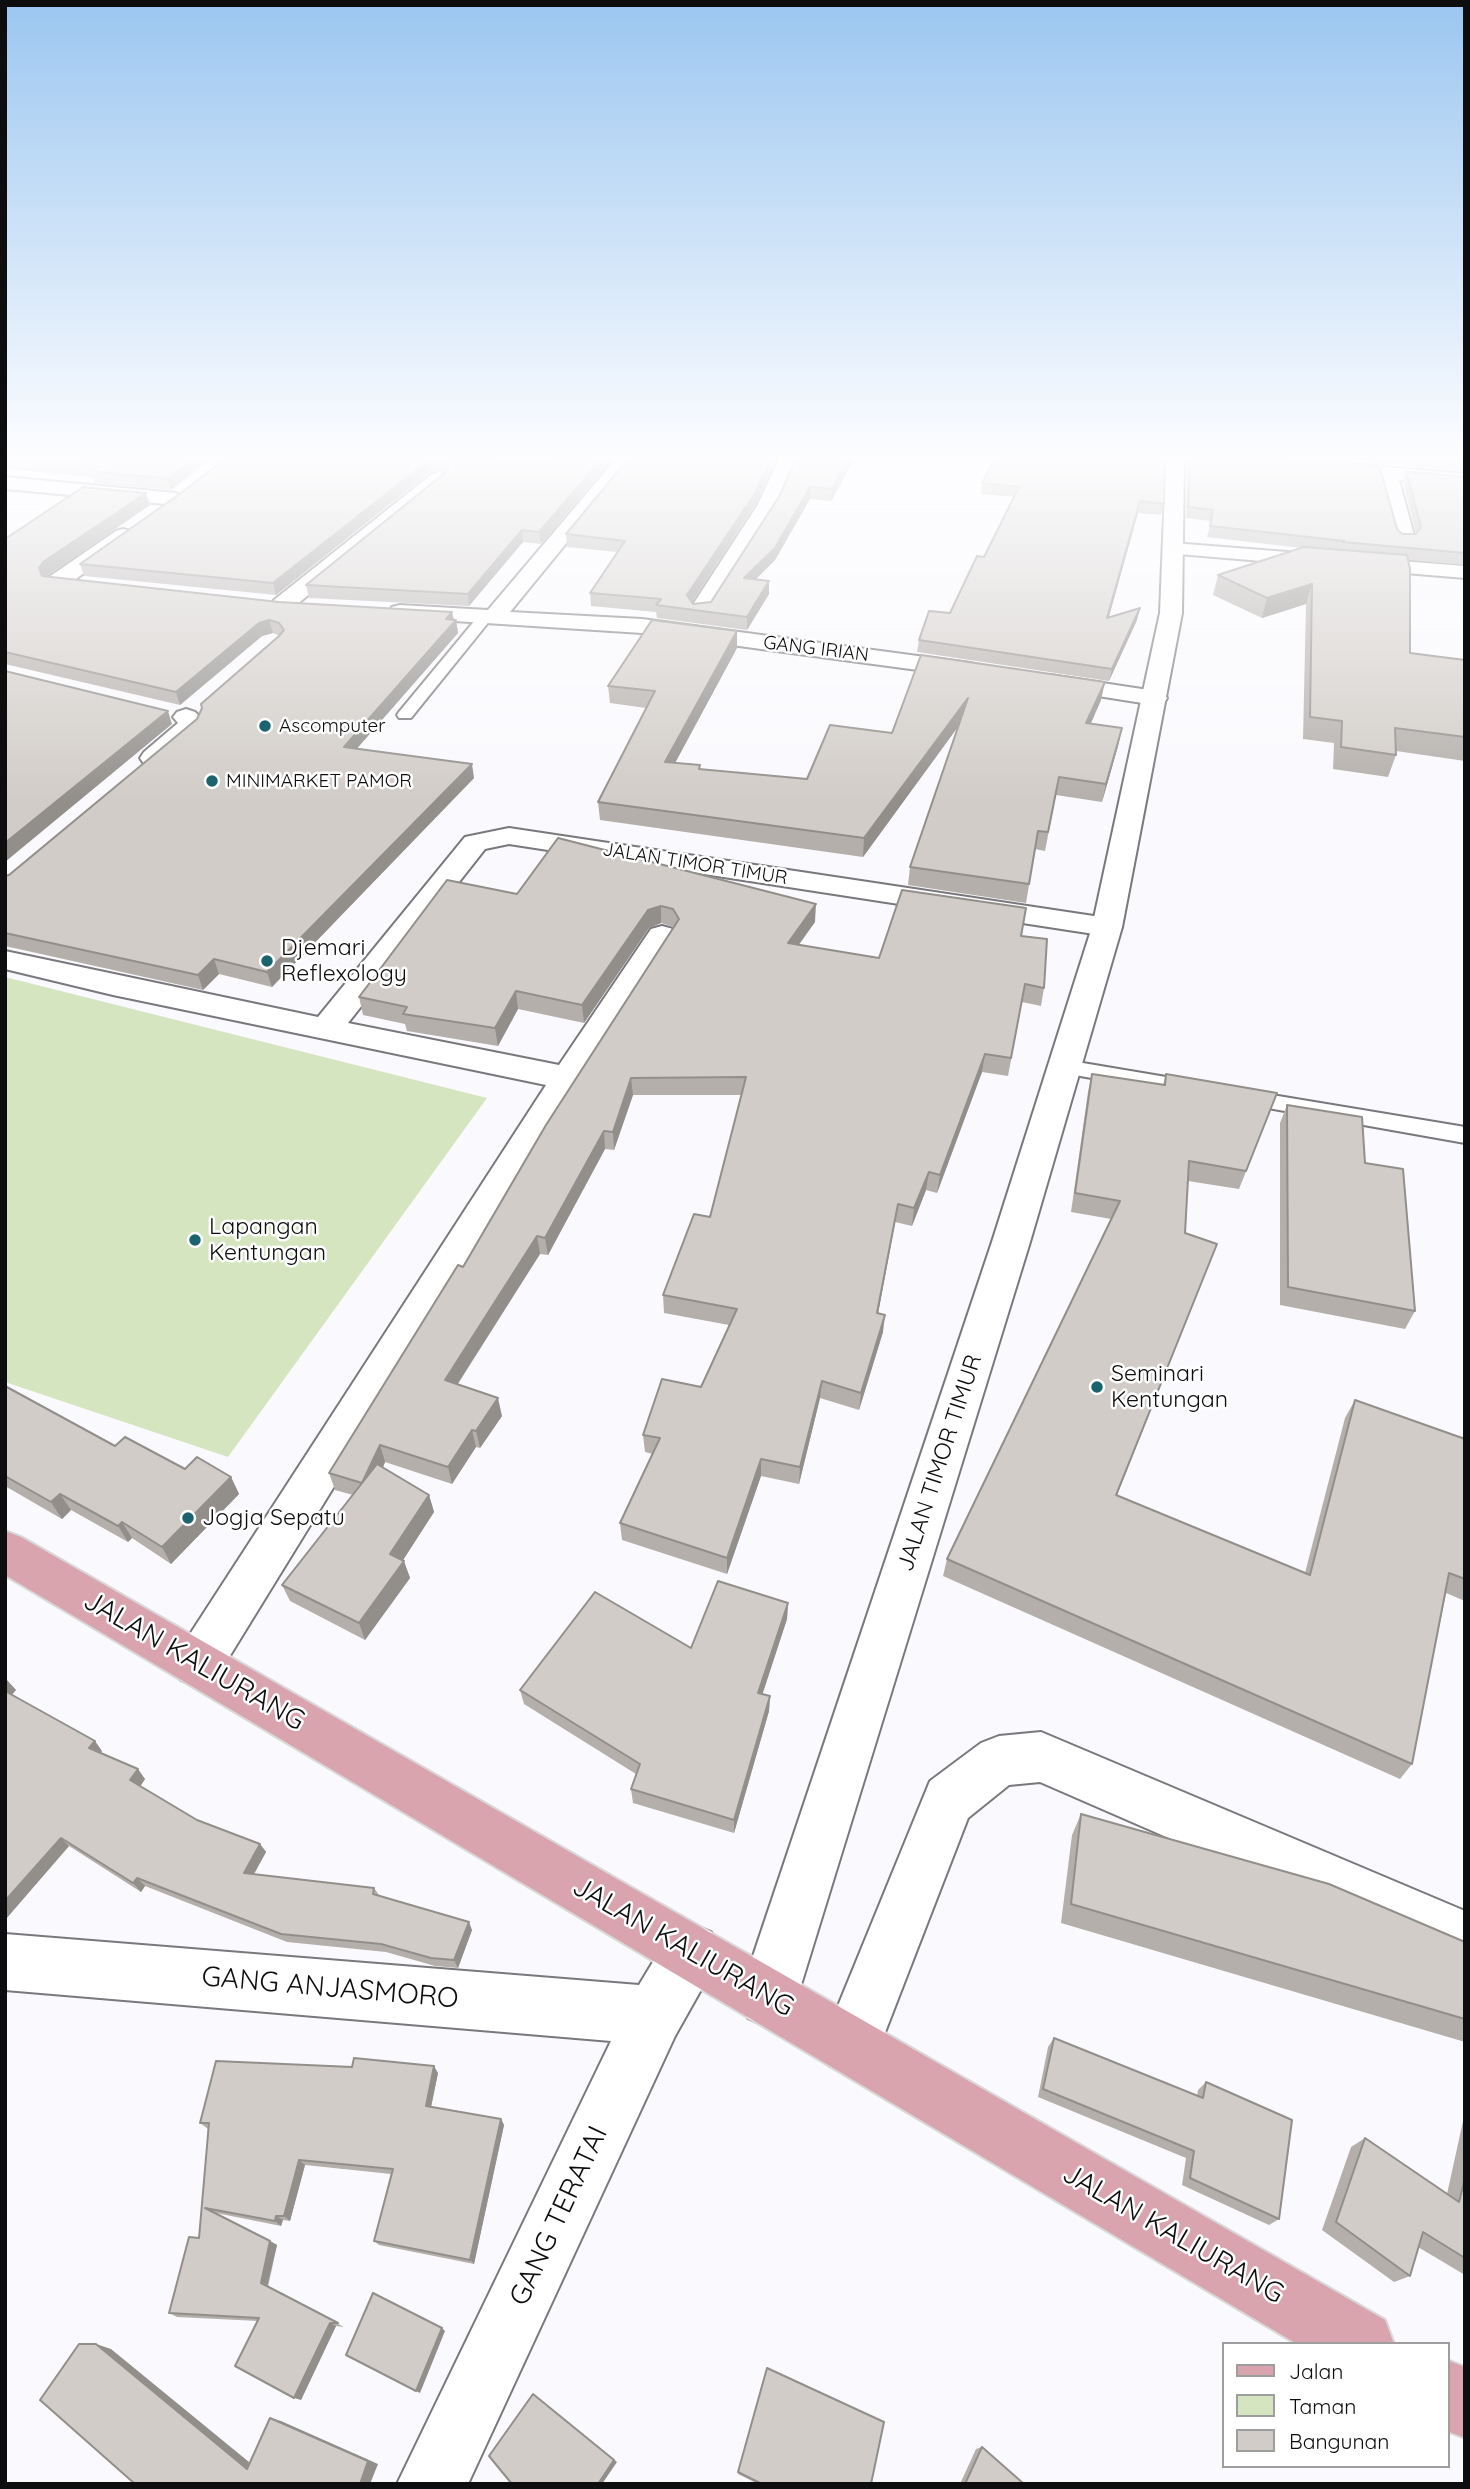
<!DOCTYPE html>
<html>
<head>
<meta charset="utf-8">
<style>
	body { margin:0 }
	#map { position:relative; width:1470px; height:2489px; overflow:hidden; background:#fafafe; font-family:Quicksand,sans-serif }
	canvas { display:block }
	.frame { position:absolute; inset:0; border:7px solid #0d0d0f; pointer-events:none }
	.legend { position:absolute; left:1222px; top:2342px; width:228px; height:126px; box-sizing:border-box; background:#fff; border:2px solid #9e9e9f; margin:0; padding:9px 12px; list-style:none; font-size:21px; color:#0d0d0f }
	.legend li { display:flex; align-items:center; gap:14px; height:35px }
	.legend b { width:35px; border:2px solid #9e9e9f }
</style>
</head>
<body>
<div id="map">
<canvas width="1470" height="2489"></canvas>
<div class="frame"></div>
<ul class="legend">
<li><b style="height:9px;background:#daa4af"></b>Jalan</li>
<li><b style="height:19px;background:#d4e5bf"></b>Taman</li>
<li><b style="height:19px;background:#d1ccc7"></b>Bangunan</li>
</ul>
</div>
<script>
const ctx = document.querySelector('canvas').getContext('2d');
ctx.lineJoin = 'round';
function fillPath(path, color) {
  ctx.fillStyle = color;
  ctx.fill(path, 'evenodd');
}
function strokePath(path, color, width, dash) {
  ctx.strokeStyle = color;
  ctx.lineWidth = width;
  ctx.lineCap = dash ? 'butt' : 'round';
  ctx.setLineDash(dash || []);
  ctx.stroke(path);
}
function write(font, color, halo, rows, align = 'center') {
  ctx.font = font + ' Quicksand,sans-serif';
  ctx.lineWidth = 5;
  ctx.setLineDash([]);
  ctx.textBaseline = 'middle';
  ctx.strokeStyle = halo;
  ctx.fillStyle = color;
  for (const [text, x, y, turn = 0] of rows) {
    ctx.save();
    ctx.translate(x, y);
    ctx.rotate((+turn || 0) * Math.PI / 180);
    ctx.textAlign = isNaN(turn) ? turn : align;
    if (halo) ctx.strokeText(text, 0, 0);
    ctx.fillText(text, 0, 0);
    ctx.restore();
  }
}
fillPath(new Path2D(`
	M5 977 487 1098 228 1457 5 1382Z`), '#d4e5bf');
const lane = new Path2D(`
	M486 612 493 616 491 619 411 718H399L397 715 399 712 481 613Z
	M1065 1060 1196 1082 1204 1084 1207 1089 1204 1094 1196 1096 1057 1072 1054 1067 1057 1062Z
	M1242 1090 1465 1127V1143L1234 1102 1231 1097 1234 1092Z`);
const street = new Path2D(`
	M446 453C463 453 525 467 539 461 542 460 545 455 547 453H566L554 469 530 474 451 464 442 458Z
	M621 453H640L510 612 642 619 970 663 978 665 982 670 978 675 970 677 642 633 392 617 389 612 392 607 400 605 488 610Z
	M782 453H800L777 506 709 614H693L690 609 757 506Z
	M1331 462 1465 474V486L1399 480 1415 539 1412 543H1398L1395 539 1380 478 1324 472 1322 468 1324 464Z
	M439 472 446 474 448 478 446 482 290 610H274L271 605 274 600 432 474Z
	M5 477 176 493 186 499 176 505 5 489Z
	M123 529 130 531 133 535 130 539 65 587H49L46 582 49 577 116 531Z
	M1173 543 1465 566V578L1166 553 1163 549 1166 545Z
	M1050 675 1155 691 1164 693 1167 698 1164 703 1155 705 1041 687 1038 682 1041 677Z
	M186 709 195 712 204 721C201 732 171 759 160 764 154 766 150 765 144 764L140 758 144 752 178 723 173 717 177 712Z
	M509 828 1107 918 1118 921 1122 927 1118 933 1107 936 509 844 485 849 348 1023 559 1065 651 929 662 926 673 929 677 935 584 1080 215 1680 198 1687 181 1680 173 1664 181 1648 546 1085 113 995 5 969V951L318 1017 465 837Z
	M1041 1732 1465 1911V1967L1040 1782 1009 1785 968 1818 872 2066 851 2074 830 2066 822 2045 930 1781 981 1743 999 1736Z
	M691 1924 711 1932 719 1952 711 1972 675 2036 468 2484H397L611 2041 5 1990V1934L639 1985 671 1932Z`);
const secondary = new Path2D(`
	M1170 453H1188L1184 463 1182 613 1122 927 1030 1242 797 1998 788 2018 768 2027 748 2018 739 1998 992 1242 1092 927 1160 613 1166 463Z`);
const primary = new Path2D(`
	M5 1531 21 1537 1385 2320 1394 2344H1297L5 1575Z
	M1447 2360 1465 2367V2438L1447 2431Z`);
strokePath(lane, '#78787d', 4);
strokePath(street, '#78787d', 4);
strokePath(secondary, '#78787d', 4);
strokePath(primary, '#d8d8d9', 4);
fillPath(lane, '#fff');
fillPath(street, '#fff');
fillPath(secondary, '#fff');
fillPath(primary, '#daa4af');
fillPath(new Path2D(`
	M5 453H220L215 455 171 490 94 483 93 477 5 469Z
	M470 453H544L539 458 531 460Z
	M559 453H618L541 544 523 542 469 606 309 598 306 585 446 471 430 472 276 595 84 576 80 564 181 493 449 455 529 465 554 460Z
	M633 453H779L755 505 692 602 693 604 711 602 780 495 858 453 831 501 810 499 775 560 755 580 769 594 747 630 657 618 656 612 591 606 590 593 617 552 567 547 566 534Z
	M1189 453 1397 529 1402 534H1416L1403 482 1406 471 1465 477V565L1408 560 1410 653 1465 660V761L1396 751V755L1388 777 1333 769 1334 743 1303 739 1306 604 1262 618 1213 595 1218 575 1301 548 1207 537 1211 521 1186 518 1188 461Z
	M1268 453H1465V471Z
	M982 483 1164 504 1161 515 1138 513 1108 618 1137 620 1109 681 917 652 919 640 950 613 984 557 1014 497 981 494Z
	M150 505 47 576 279 602 452 612 454 620H456L458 633 357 748 474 778 272 987 219 974 203 990 5 946V876L9 875 197 719 280 636 273 633 262 636 180 705 5 664V539Z
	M737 648 675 762 700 769 807 779 892 733 1101 700 1091 723 1122 728 1118 746 1102 802 1056 795 1045 851 1035 849 1026 903 908 885 910 867 958 726 863 857 600 820 598 802 646 708 610 703 608 686Z
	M558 838 815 922 799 945 879 958 1021 936 1044 988 1041 1006 1022 1002 1008 1076 982 1072 937 1193 926 1190 912 1226 895 1222 878 1313 883 1332 859 1410 820 1398 799 1484 761 1476 727 1574 622 1540 620 1523 653 1454 645 1452 643 1435 701 1387 729 1325 664 1313 663 1295 710 1217 741 1095H633L614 1150 605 1149 548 1255 540 1254 458 1384 502 1416 480 1448 476 1447 452 1484 385 1462 383 1468 429 1495 434 1512 403 1560 410 1578 365 1640 290 1601 282 1585 353 1495 335 1490 329 1473 463 1267 674 927 661 923 649 928 584 1023 518 1009 498 1046 407 1031 405 1024 363 1015 359 997 517 894Z
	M1092 1074 1163 1085 1166 1074 1270 1112 1239 1189 1188 1181 1185 1233 1217 1244 1116 1496 1305 1573 1345 1418 1355 1400 1465 1439V1601L1446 1593 1412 1764 1400 1779 943 1576 947 1559 1111 1219 1071 1212 1088 1092Z
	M1287 1105 1365 1163 1415 1311 1405 1329 1280 1305V1123Z
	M5 1386 115 1446 185 1469 231 1477 239 1494 171 1564 132 1538 128 1542 71 1510 62 1519 5 1486Z
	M788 1603 787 1619 762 1694 770 1696 769 1711 734 1833 633 1803 631 1789 636 1774 524 1704 520 1690 691 1648Z
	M5 1679 16 1690 12 1694 102 1751 101 1753 145 1779 140 1786 197 1820 260 1844 266 1852 254 1874 374 1888 379 1895 472 1930 458 1968 435 1966 386 1952 287 1942 145 1886 141 1892 69 1846 5 1920Z
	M1081 1814 1465 1942V2042L1061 1923 1072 1835Z
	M1054 2038 1197 2096 1198 2090 1206 2082 1279 2219 1269 2225 1182 2185 1186 2158 1038 2097 1048 2047Z
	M438 2073 431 2107 501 2119 504 2125 474 2264 379 2245 374 2241 391 2174 305 2165 290 2221 283 2220 281 2226 216 2213 270 2241 277 2245 268 2287 344 2327 336 2326 301 2400 258 2321 177 2317 169 2313 199 2238 208 2129 200 2123Z
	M1465 2112V2275L1418 2247 1410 2276 1394 2282 1322 2230 1351 2147 1365 2138 1447 2194Z
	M982 2447 1024 2484H960L976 2449Z
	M738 2472 871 2484H758L738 2474Z`), '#b4afab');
fillPath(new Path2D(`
	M200 453H220L215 455 171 490 168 479Z
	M531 453H544L539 458 531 460Z
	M607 453H618L541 544 539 532Z
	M774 453H779L755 505 688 608 687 595Z
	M852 453H858L831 501 832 489Z
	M429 460 430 472 276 595 273 583Z
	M810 487V499L775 560 744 591V578Z
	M146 493 150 505 48 575 44 581 39 568 43 562Z
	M1140 501 1138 513 1105 631 1107 618Z
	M522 530 523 542 469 606 468 594Z
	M769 581V594L747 630V617Z
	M1312 584 1306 604 1262 618 1267 598Z
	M1140 608 1137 620 1109 681 1112 669Z
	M452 612 454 623 456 620 458 633 347 760 344 747Z
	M269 620 273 633 262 636 180 705 176 692 259 623Z
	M737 631V648L666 780 665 762Z
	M1105 682 1101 700 1083 741 1086 723Z
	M968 698 966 716 863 857 864 838Z
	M168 711 172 724 5 862V843Z
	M1122 728 1118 746 1102 802 1106 784Z
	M472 764 474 778 272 987 267 972Z
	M816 904 815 922 787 960 788 943Z
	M661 906V923L649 928 584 1023 582 1005 648 910Z
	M214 959 219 974 203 990 198 975Z
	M516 991 518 1009 498 1046 495 1028Z
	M985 1054 982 1072 937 1193 940 1175Z
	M631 1078 633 1095 614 1150 613 1132Z
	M604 1131 605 1149 548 1255 545 1238Z
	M929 1172 926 1190 912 1226 914 1208Z
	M898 1204 895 1222 875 1330 877 1313Z
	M537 1236 540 1254 449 1397 445 1380Z
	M1217 1244 1210 1262 1110 1513 1116 1495Z
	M885 1315 883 1332 859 1410 861 1393Z
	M822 1381 820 1398 799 1484 800 1467Z
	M498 1398 502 1416 480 1448 476 1431Z
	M472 1430 476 1447 452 1484 448 1467Z
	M380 1445 385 1462 368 1500 362 1483Z
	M761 1459V1476L727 1574V1558Z
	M231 1477 239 1494 171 1564 162 1547Z
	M60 1494 71 1510 62 1519 51 1502Z
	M429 1495 434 1512 396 1571 390 1554Z
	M122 1522 132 1538 128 1542 118 1526Z
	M404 1561 410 1578 365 1640 359 1623Z
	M788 1603 787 1619 758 1708V1693Z
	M7 1680 16 1690 9 1698 5 1694V1682Z
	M770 1696 769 1711 734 1833V1820Z
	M95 1741 102 1751 97 1757 89 1748Z
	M138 1769 145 1779 138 1790 130 1780Z
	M61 1838 69 1846 5 1920V1901Z
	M260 1844 266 1852 250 1881 244 1873Z
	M137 1878 145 1886 141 1892 133 1883Z
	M469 1922 472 1930 458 1968 454 1960Z
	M434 2066 438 2073 430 2112 426 2106Z
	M501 2119 504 2125 474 2264 470 2260Z
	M299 2160 305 2165 290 2221 284 2216Z
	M276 2216 283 2220 281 2226 275 2221Z
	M270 2241 277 2245 267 2287 261 2283Z
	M330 2323 336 2326 301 2400 294 2398Z
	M442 2328 445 2331 420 2393 416 2391Z
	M96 2344 111 2349 260 2471 247 2469Z
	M538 2398 617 2462 602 2484H598Z
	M270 2418 281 2421 378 2464 370 2484H360Z`), '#928f8b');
const building = new Path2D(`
	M5 453H200L168 479 91 471 98 466 5 458Z
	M236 453H446L449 455 529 465 554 460 559 453H607L539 532 522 530 468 594 306 585 446 472 449 465 444 460H429L273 583 80 564 181 493 229 456Z
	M633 453H774L755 493 687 595 693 604 711 602 780 495 798 453H852L832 489 810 487 775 548 744 578 769 581 747 617 656 605 661 599 590 593 625 541 566 534Z
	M998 453H1105L1165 459 1164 504 1140 501 1107 618 1140 608 1112 669 919 640 929 611 950 613 977 556 984 557 1019 487 982 483Z
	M1190 453H1219L1380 468 1397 529 1402 534H1416L1421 527 1406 471 1465 477V553L1343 542 1345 541 1210 526 1213 510 1188 507Z
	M1389 453H1465V460Z
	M83 487 146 493 43 562 39 568 42 576 279 602 452 612 446 619 456 620 344 747 472 764 267 972 214 959 198 975 5 933V876L9 875 197 719 202 708 201 704 279 636 284 630 279 623 269 620 259 623 176 692 5 652V539Z
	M1304 547 1407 555 1410 569V653L1465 660V737L1395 728 1396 755 1341 747 1342 721 1310 717 1312 584 1267 598 1218 575Z
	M652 620 737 631 665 762 700 765 699 769 807 779 830 725 892 733 921 655 1105 682 1086 723 1122 728 1106 784 1059 777 1048 832 1038 831 1029 884 910 867 968 698 864 838 598 802 655 691 608 686Z
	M5 671 168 711 5 843Z
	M558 838 816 904 788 943 879 958 902 890 1026 908 1021 936 1047 939 1044 988 1025 984 1011 1058 985 1054 940 1175 929 1172 914 1208 898 1204 877 1313 885 1315 861 1393 822 1381 800 1467 761 1459 727 1558 620 1523 660 1438 643 1435 662 1379 701 1387 737 1309 663 1295 694 1214 710 1217 746 1077 631 1078 613 1132 604 1131 545 1238 537 1236 445 1380 498 1398 476 1431 472 1430 448 1467 380 1445 362 1483 329 1473 458 1265 463 1267 546 1125 679 919 673 909 661 906 648 910 582 1005 516 991 495 1028 403 1014 407 1007 359 997 447 880 517 894Z
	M1092 1074 1165 1085 1166 1074 1277 1093 1246 1171 1189 1161 1185 1233 1217 1244 1116 1495 1310 1575 1355 1400 1465 1439V1579L1449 1573 1412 1764 947 1559 1120 1201 1075 1193Z
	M1287 1105 1362 1117 1365 1163 1403 1169 1415 1311 1288 1287Z
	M5 1386 115 1446 125 1437 185 1469 197 1457 231 1477 162 1547 122 1522 118 1526 60 1494 51 1502 5 1476Z
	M377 1464 429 1495 390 1554 404 1561 359 1623 282 1585Z
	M718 1581 788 1603 758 1693 770 1696 734 1820 631 1789 640 1764 520 1690 595 1592 691 1648Z
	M5 1691 95 1741 89 1748 138 1769 130 1780 197 1820 260 1844 244 1873 374 1888 373 1894 469 1922 454 1960 431 1958 381 1944 281 1934 137 1878 133 1883 61 1838 5 1901Z
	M1081 1814 1329 1884 1465 1942V2019L1071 1904Z
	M1054 2038 1203 2098 1206 2082 1292 2120 1279 2219 1190 2178 1194 2151 1043 2089Z
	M354 2058 434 2066 426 2106 501 2119 470 2260 374 2241 393 2169 299 2160 284 2216H276L275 2221 205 2208 270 2241 261 2283 338 2323H330L294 2398 235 2366 259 2318 169 2313 189 2237 199 2238 209 2123H200L216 2061 352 2067Z
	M1365 2138 1459 2202 1465 2178V2258L1423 2232 1410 2276 1336 2222Z
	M373 2293 442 2328 416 2391 346 2355Z
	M79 2344H96L247 2469 270 2418 368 2461 360 2484H135L40 2400Z
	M767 2368 884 2422 871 2484H762L738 2472Z
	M533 2394 614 2460 598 2484H512L489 2456Z
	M982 2447 1024 2484H965Z`);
fillPath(building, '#d1ccc7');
strokePath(building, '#928f8b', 2);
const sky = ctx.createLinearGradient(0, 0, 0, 801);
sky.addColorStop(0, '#9bc6f0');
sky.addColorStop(0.57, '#fdfdff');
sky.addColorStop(1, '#fdfdff00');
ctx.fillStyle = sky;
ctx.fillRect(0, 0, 1470, 801);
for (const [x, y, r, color] of [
	[265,726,7,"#1a6470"],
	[212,781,7,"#1a6470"],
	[267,961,7,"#1a6470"],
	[195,1240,7,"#1a6470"],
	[1097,1387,7,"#1a6470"],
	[188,1518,7,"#1a6470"]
]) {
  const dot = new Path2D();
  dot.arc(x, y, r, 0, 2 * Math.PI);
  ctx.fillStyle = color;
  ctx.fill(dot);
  strokePath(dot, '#fff', 2.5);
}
write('19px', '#0d0d0f', '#fff', [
	["GANG IRIAN",816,649,7],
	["JALAN TIMOR TIMUR",695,864,9]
]);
write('19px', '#0d0d0f', '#fff', [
	["Ascomputer",279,726],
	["MINIMARKET PAMOR",226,781]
], 'left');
write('23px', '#0d0d0f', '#fff', [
	["Djemari",281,948],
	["Reflexology",281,974],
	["Lapangan",209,1227],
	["Kentungan",209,1253],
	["Seminari",1111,1374],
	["Kentungan",1111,1400],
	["Jogja Sepatu",202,1518]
], 'left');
write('23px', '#0d0d0f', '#fff', [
	["JALAN TIMOR TIMUR",940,1463,-72]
]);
write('28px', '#0d0d0f', '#fff', [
	["JALAN KALIURANG",194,1661,30],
	["JALAN KALIURANG",683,1947,30],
	["GANG ANJASMORO",330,1988,5],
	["GANG TERATAI",559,2216,-65],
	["JALAN KALIURANG",1173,2234,30]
]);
</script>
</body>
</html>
